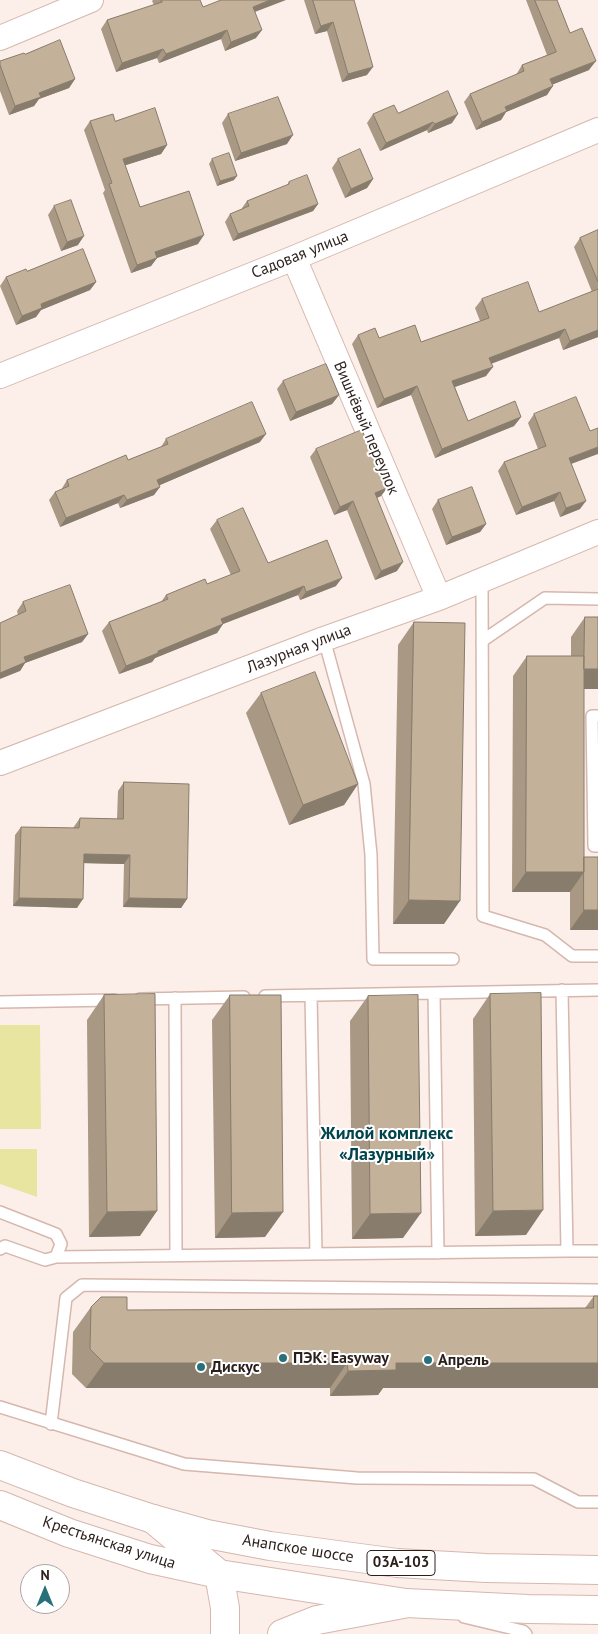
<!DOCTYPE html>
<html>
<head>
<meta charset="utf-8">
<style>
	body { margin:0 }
	#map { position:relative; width:598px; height:1634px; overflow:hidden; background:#fcefea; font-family:"PT Sans",sans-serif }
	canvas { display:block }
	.north { position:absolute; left:20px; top:1564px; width:50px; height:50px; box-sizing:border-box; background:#fff; border:1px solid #aaa5a4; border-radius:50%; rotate:0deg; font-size:14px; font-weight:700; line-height:20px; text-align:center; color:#2a1f1b }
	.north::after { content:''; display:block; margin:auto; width:18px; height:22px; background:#28717a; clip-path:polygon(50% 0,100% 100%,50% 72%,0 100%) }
</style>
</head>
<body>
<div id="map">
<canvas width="598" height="1634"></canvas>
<div class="north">N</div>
</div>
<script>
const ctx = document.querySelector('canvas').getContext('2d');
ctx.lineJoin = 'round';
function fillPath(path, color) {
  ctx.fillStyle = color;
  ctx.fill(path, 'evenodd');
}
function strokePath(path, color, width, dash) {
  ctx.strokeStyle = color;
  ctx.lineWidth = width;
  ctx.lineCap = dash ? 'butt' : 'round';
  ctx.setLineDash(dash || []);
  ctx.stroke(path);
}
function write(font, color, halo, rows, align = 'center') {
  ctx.font = font + ' "PT Sans",sans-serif';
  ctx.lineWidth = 4;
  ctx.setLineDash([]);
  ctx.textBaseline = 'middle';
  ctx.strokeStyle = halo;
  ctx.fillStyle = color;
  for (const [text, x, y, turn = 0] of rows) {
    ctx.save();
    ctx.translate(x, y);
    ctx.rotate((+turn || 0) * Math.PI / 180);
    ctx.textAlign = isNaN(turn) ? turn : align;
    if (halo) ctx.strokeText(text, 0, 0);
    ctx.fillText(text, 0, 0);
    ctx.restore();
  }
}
fillPath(new Path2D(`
	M0 1025H40L41 1129H0Z
	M0 1149H37V1197L0 1184Z`), '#e7e59f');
const service = new Path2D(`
	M482 580 483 916 545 935 572 956H598
	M324 639 364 784 371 855 373 959H453
	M482 641 545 598 598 599
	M598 716H592L594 846H598
	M434 993 438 1253
	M311 995 316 1254
	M265 996 598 990
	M175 998 176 1255
	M140 999 244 997
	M0 1002 114 1000
	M0 1212 56 1234 61 1244 56 1257 45 1260 5 1246 0 1249
	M567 1251H598
	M56 1257 567 1251 562 990
	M0 1407 184 1464 357 1478 534 1479 578 1502H598
	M51 1424 66 1298 82 1285 598 1290
	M464 1617 523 1631 526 1634`);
const minor = new Path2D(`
	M0 38 91 0
	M294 258 439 598
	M0 376 294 258 598 130
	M0 763 324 639 439 598 598 532`);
const secondary = new Path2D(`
	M153 1519 219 1574 225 1608V1634
	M282 1634 317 1620 403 1604`);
const primary = new Path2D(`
	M0 1465 73 1493 153 1519 207 1534 270 1546 397 1563 486 1568 598 1570
	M0 1505 69 1533 150 1559 219 1574 406 1603 528 1609 598 1610`);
strokePath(service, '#d6b7ad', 14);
strokePath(minor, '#d6b7ad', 26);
strokePath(secondary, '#d6b7ad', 30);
strokePath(primary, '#d6b7ad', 30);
strokePath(service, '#fff', 11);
strokePath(minor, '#fff', 24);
strokePath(secondary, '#fff', 28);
strokePath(primary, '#fff', 28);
fillPath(new Path2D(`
	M153 0H200L203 7 255 12 256 38 225 51 221 39 159 63 157 58 116 72 101 29 107 20 154 5 152 1Z
	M304 0H354L367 75 342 82 327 31 315 34Z
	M526 0H557L570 33 589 70 553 84 547 95 506 112 501 120 476 130 464 102 470 94 516 75 522 65 547 55Z
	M0 61 75 79 69 88 39 99 34 106 9 115 0 91Z
	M398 113 452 123 428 133 427 130 380 151 367 123 373 114Z
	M228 114 287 144 235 161 222 123Z
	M90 121H115L167 145 161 154 125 165 140 207 198 244 157 258 151 266 131 273 103 193 105 190 84 130Z
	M212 159 234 180 217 186 209 164Z
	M338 159 373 179 367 188 345 198 332 168Z
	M289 182 318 204 313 211 233 241 225 222 230 214 242 209V208L247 201 287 185Z
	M54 206 78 245 61 251 48 215Z
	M598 230V337L563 350 559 338 491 363 486 376 455 387 468 421 521 417 514 426 435 458 411 395 377 408 352 344 358 335 379 338 421 342 480 321 475 308 482 299 539 312 592 292 574 247 580 238Z
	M27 271 96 282 90 290 41 310 36 317 16 325 0 286 6 277Z
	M283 381 339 395 332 404 290 421 277 389Z
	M534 414 571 464 580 509 560 517 554 501 516 515 498 471 504 462 538 449 528 423Z
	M166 439 260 442 159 485 154 495 120 508 118 503 60 527 49 500 55 492 61 490 67 480 128 460 161 447Z
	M316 449 387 488 381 496 377 498 397 571 375 580 347 510 334 515 310 457Z
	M438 500 486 524 480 532 446 545 432 509Z
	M217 520 268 563 336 586 300 600 298 595 223 624 217 633 155 658 152 662 119 674 102 631 109 622 161 602 166 595 207 584 231 575 210 529Z
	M23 602 88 634 82 642 25 663 20 671 18 615 17 611Z
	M585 617 598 689H584V857L598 930H570V892H512L513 676 527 656H571V637Z
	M414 622 444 924H393L398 645Z
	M261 693 358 784 344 805 289 825 246 713Z
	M124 782 187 899 181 908 123 907 124 864 84 863 77 908 13 906 15 835 21 827 73 828 80 818 117 819 118 791Z
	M490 994 526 1235 475 1236 473 1019Z
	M104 995 140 1236 89 1237 87 1020Z
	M230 995 265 1237 215 1238 212 1020Z
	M368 996 403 1238 352 1239 350 1021Z
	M594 1296 598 1388H383L378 1395 330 1396V1388H86L72 1374 73 1332 91 1307 127 1310 585 1308Z`), '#a89884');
fillPath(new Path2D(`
	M270 0H286L247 15 253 7Z
	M333 22 327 31 315 34 321 26Z
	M227 30 221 39 159 63 166 54Z
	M262 30 256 38 225 51 231 42Z
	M163 49 157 58 116 72 122 63Z
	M596 61 589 70 544 88 550 79Z
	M373 67 367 75 342 82 348 74Z
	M75 79 69 88 39 99 34 106 9 115 15 106 39 93Z
	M553 86 547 95 506 112 501 120 476 130 482 122 505 107Z
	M458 114 452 123 428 133 435 124Z
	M433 122 427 130 380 151 386 143Z
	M293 135 287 144 235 161 241 153Z
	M167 145 161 154 117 168 123 159Z
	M237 176 234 180 217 186 220 181Z
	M373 179 367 188 345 198 351 189Z
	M318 204 313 211 233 241 238 234Z
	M204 235 198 244 157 258 151 266 131 273 137 265 155 252Z
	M84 236 78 245 61 251 67 242Z
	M96 282 90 290 41 310 36 317 16 325 22 316 41 304Z
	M565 329 559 338 483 367 489 358Z
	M598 330V337L563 350 570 341Z
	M493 367 486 376 446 390 452 381Z
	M417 386 411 395 377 408 384 399Z
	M339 395 332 404 290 421 296 412Z
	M521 417 514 426 435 458 442 449Z
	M266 434 260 442 151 489 157 480Z
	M598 447V454L563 467 569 458Z
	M160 487 154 495 120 508 127 500Z
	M387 488 381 496 369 501 375 493Z
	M560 492 554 501 516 515 522 507Z
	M124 495 118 503 60 527 66 518Z
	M353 501 347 510 334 515 340 507Z
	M586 501 580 509 560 517 566 508Z
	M486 524 480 532 446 545 452 537Z
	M403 562 397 571 375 580 381 571Z
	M342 578 336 586 300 600 306 592Z
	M304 586 298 595 215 627 221 619Z
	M223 624 217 633 155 658 152 662 119 674 126 666 158 651Z
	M88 634 82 642 25 663 20 671 0 679V673L24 657Z
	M584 669H598V689H570Z
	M358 784 344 805 289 825 303 805Z
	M84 854 130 855 124 864 78 863Z
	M526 872H584L570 892H512Z
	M19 898 83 899 77 908 13 906Z
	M129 898 187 899 181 908 123 907Z
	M409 900 460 901 444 924H393Z
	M584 910H598V930H570Z
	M543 1210 526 1235 475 1236 493 1211Z
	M157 1211 140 1236 89 1237 107 1212Z
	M283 1212 265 1237 215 1238 232 1213Z
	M421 1213 403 1238 352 1239 370 1214Z
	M104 1363H347L330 1388H86Z
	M396 1363H598V1388H383L378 1395 330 1396 348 1371Z`), '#887c6c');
const building = new Path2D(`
	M161 0H200L203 7 221 0H270L253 7 262 30 231 42 227 30 166 54 163 49 122 63 107 20 162 2Z
	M313 0H354L373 67 348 74 333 22 321 26Z
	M535 0H557L570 33 582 28 596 61 550 79 553 86 505 107 507 111 482 122 470 94 524 71 522 65 556 52Z
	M60 40 75 79 39 93 41 97 15 106 0 65V61L24 53 25 54Z
	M448 91 458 114 435 124 433 122 386 143 373 114 394 105 398 113Z
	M278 97 293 135 241 153 228 114Z
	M155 108 167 145 123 159 140 207 189 191 204 235 155 252 157 258 137 265 109 184 112 183 90 121 113 114 115 121Z
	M360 149 373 179 351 189 338 159Z
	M229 153 237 176 220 181 212 159Z
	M307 175 318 204 238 234 230 214 249 206 247 201 289 184V182Z
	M71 200 84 236 67 242 54 206Z
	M598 230V282L580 238Z
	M83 249 96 282 41 304 42 308 22 316 6 277 26 269 27 271Z
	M528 282 539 312 598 289V330L570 341 565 329 489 358 493 367 452 381 468 421 515 401 521 417 442 449 417 386 384 399 358 335 375 328 379 338 415 325 421 342 489 318 482 299Z
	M326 364 339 395 296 412 283 381Z
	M576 397 590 431 598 428V447L569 458 586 501 566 508 560 492 522 507 504 462 546 446 534 414Z
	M252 402 266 434 157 480 160 487 127 500 124 495 66 518 55 492 69 486 67 480 126 455 128 460 168 444 166 439Z
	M362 430 387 488 375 493 403 562 381 571 353 501 340 507 316 449Z
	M472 487 486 524 452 537 438 500Z
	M243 508 268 563 327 540 342 578 306 592 304 586 221 619 223 624 158 651V653L126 666 109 622 168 599 166 595 205 579 207 584 240 571 217 520Z
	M70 585 88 634 24 657 26 662 0 673V623L26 611 23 602Z
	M585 617H598V669H584Z
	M414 622 465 623 460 901 409 900Z
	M527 656H584V872H526Z
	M315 672 358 784 303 805 261 693Z
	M124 782 189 784 187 899 129 898 130 855 84 854 83 899 19 898 21 827 79 828 80 818 123 819Z
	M584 857H598V910H584Z
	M541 993 543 1210 493 1211 490 994Z
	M155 994 157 1211 107 1212 104 995Z
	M230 995H281L283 1212 232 1213Z
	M418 995 421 1213 370 1214 368 996Z
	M594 1296H598V1363H396V1370L348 1371 347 1363H104L90 1349 91 1307 101 1297H127V1310L593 1308Z`);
fillPath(building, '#c3b19a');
strokePath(building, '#887c6c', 1);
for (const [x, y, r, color] of [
	[283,1358,5,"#28717a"],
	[428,1360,5,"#28717a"],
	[201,1367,5,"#28717a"]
]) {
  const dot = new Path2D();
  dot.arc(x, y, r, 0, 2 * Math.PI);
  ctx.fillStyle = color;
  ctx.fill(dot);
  strokePath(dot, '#fff', 2);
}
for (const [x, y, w] of [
	[401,1563,68]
]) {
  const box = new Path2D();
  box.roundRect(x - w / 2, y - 12.5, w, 25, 4);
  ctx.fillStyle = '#fff';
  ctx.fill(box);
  strokePath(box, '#2a1f1b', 1);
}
write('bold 15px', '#2a1f1b', null, [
	["03А-103",401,1563]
]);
write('16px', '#2a1f1b', '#fff', [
	["Садовая улица",300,255,-22],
	["Вишнёвый переулок",366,428,67],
	["Лазурная улица",299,649,-21],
	["Крестьянская улица",109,1543,18],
	["Анапское шоссе",298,1549,9]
]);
write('bold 16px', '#2a1f1b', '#fff', [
	["ПЭК: Easyway",293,1358],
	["Апрель",438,1360],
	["Дискус",211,1367]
], 'left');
write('bold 18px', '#02444c', '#fff', [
	["Жилой комплекс",387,1134],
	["«Лазурный»",387,1155]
]);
</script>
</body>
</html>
